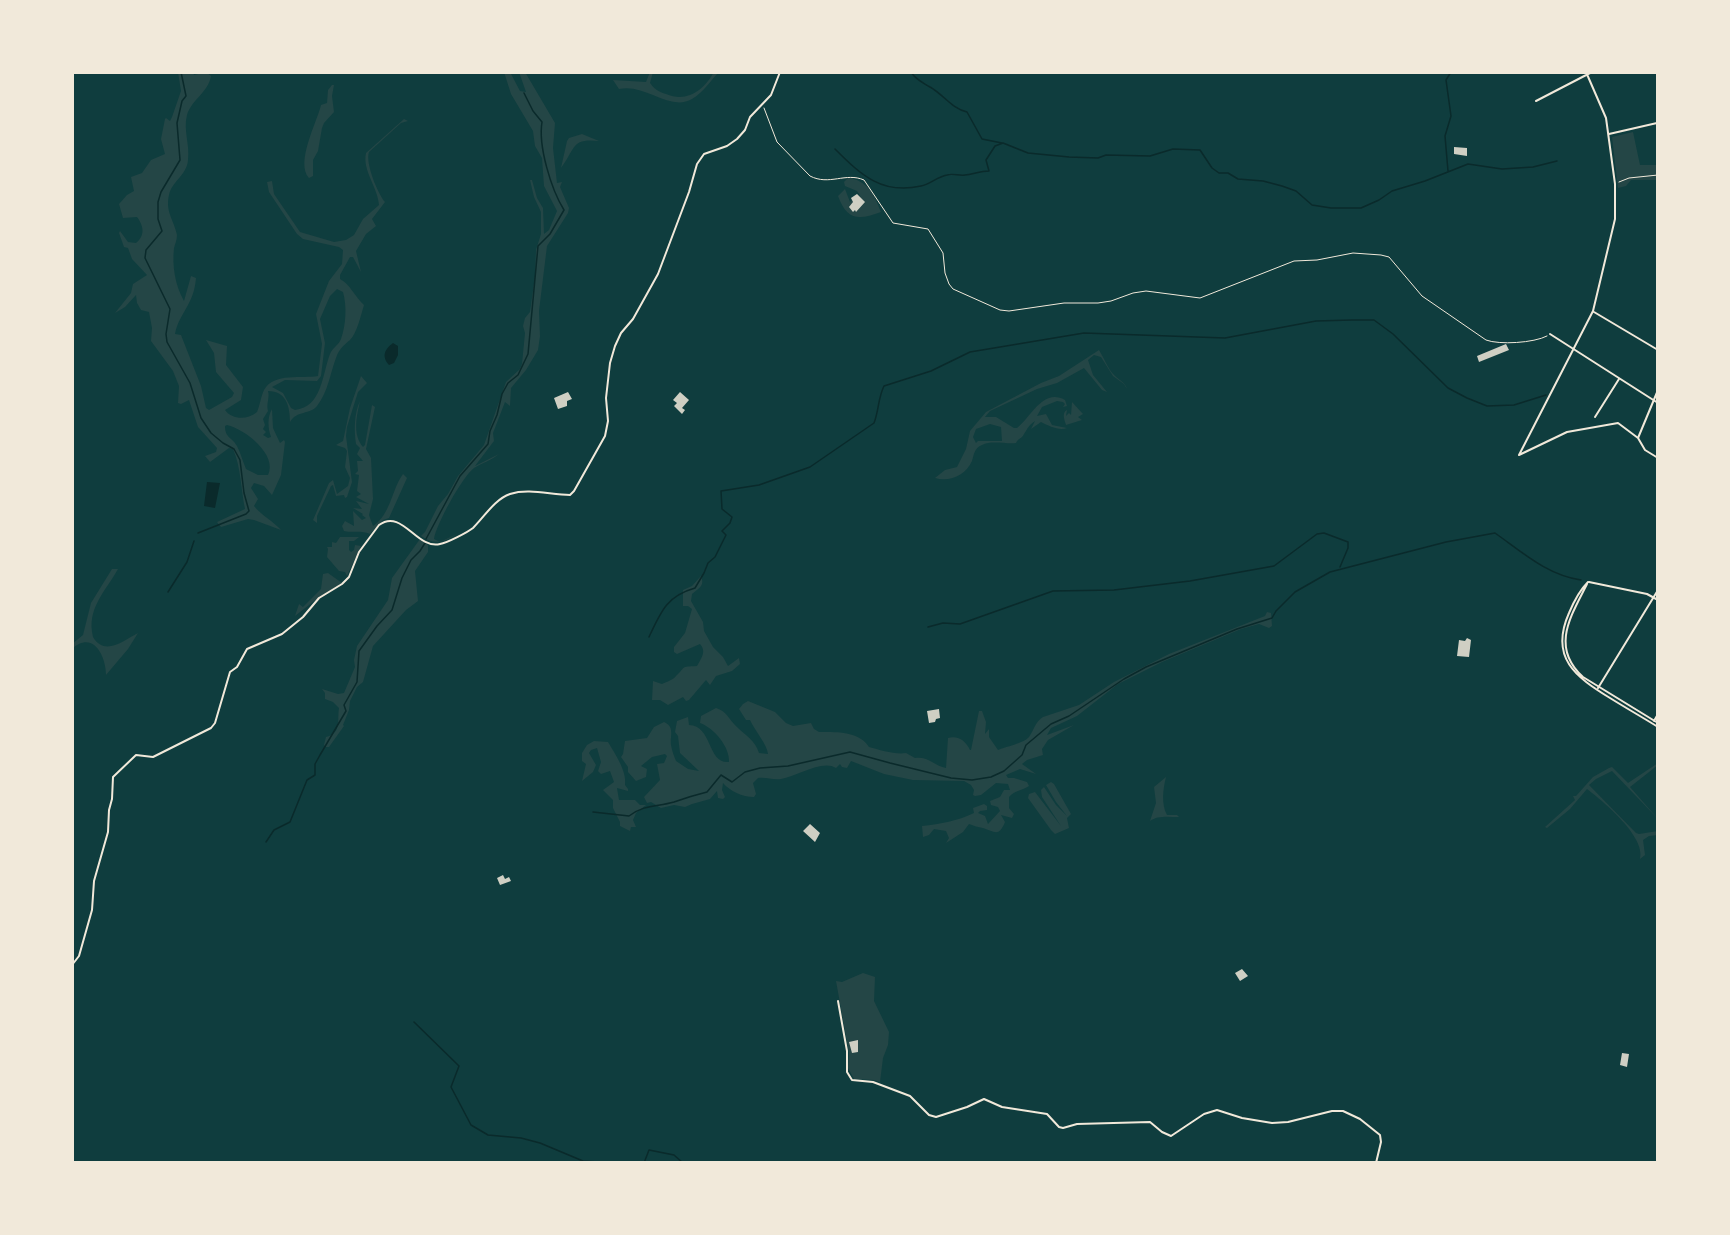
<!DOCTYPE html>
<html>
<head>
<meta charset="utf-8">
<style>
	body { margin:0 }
	#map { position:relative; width:1730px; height:1235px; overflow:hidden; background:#0f3d3e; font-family:"Libre Baskerville",serif }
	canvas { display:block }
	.frame { position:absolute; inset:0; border:74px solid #f1e9da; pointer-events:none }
</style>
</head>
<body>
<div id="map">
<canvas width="1730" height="1235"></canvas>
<div class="frame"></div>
</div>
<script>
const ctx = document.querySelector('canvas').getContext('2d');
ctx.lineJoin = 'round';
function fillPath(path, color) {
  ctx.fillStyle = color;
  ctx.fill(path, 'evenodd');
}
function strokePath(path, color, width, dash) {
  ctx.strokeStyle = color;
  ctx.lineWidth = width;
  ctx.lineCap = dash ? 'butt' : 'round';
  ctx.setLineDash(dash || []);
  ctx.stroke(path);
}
fillPath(new Path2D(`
	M178 72H193L194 75 206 72 211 76C208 93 192 99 187 115 183 130 190 144 188 160 187 175 172 181 169 195 165 212 174 220 177 235 177 240 175 244 174 248 172 266 175 285 184 301L191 276 196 278C194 305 179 313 175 334L181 335 201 386 206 408 209 410 232 397 234 393 216 372 214 353 206 340 227 346 226 365 243 387 241 400 225 410C232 420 248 420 257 412 260 405 261 396 264 390 274 372 302 379 318 376L322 344 316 314 329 281 342 264 343 250 339 247 303 239 297 234 269 192 267 182 272 181 274 194 300 232 334 242 346 240 354 235 363 219 379 205C378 188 362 170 366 153L404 119 408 121 401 123 369 152C365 163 378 194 385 202L372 219 376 226 366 234 356 251 361 272 353 257H350L340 275V279C350 284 355 297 364 305 361 315 357 333 350 340 344 345 339 349 336 358 330 374 328 392 317 406 310 415 297 410 290 422 290 406 286 391 268 391 270 398 266 403 268 411L263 419 265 425 263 429 266 432 263 435 268 438 271 437C268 429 267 417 272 409L273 428 280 443 284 440 285 442 281 475 272 495 264 486 254 483 251 488 258 499 254 506C261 515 273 521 281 530L254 520 248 519 221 527 217 522 245 509C241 490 241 467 233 449L229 448 210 462 205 456 216 452 217 448 198 427 189 400 181 404 178 403 179 386 173 371 151 341 152 328 149 312 141 310 137 303 136 295 125 307 115 313 131 293 133 284 147 275 132 259 128 248 124 247 119 233 120 231 128 242 136 243C146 235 143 225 137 217L123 218 119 204 127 195 134 191 131 177 142 173 151 160 165 154 161 139 165 119 166 118 170 121 172 117 181 91ZM337 289 343 292C347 306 346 325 341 339 339 345 332 348 330 354 322 375 322 407 295 410L291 408 283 393 272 387 285 380 317 381 321 376 325 343 320 319 330 296ZM227 425C245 429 278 455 268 475H258L246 469C243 462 241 454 237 446 232 437 225 438 225 426Z
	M504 72H510L520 91 526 92 519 72H525L555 123 553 148 557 183 562 182 560 187 569 208 568 213 547 246 539 311 540 336 538 350 526 370 511 388 510 406 505 402 493 433 494 441 475 466 499 454C492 460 482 463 474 468 462 477 436 525 434 539L440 542 457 534C443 543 434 545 421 536L425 532 438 506 448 494 458 476 484 445 506 382 520 369 522 364 525 333 523 326 525 318 530 312 535 276 536 250 541 234V212L534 197 530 180H532L537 198 543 208 544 234 549 230 557 211 544 186 542 158 535 146 533 131 511 94Z
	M650 72H653L650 83C654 89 659 92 666 94 687 103 704 90 714 72H719C710 81 704 92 692 99 670 112 645 83 619 89L613 80 646 82Z
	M332 85H334L332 96 334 112 324 123 322 128 318 151 313 160V176L309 178C295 163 317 122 321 105L327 103 328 90Z
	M1633 132 1640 165H1658V180H1631L1626 186 1618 188 1612 137Z
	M582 134 599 141C571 138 576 148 561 168L567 141 569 138Z
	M848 178C867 180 874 194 881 212 859 220 847 221 838 196L845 189 850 202 852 200 851 198 857 194 861 197 857 191 845 186 844 182Z
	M1099 350C1104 358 1108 369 1114 375 1120 381 1125 382 1127 389L1124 384 1113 376 1101 357 1094 355 1088 360 1093 375 1107 392 1102 390 1084 368 1057 383 1037 389 990 411 985 417H996L1014 428H1017C1032 416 1043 388 1065 400L1067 406 1063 407 1065 404 1063 402 1057 401 1042 407 1037 416 1046 414 1052 425 1067 428C1059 431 1049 426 1041 422L1031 429 1035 421C1028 426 1028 428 1024 434 1022 439 1018 438 1016 443 1005 444 991 440 982 445 974 448 974 455 972 461 965 476 950 482 935 478L945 470 957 467 966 449 970 431 986 412 1041 383 1059 376ZM990 424 1001 427 1002 441H978L976 443 973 437 976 429Z
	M361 376 367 383 358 392 347 427 346 436 352 482 347 497 345 498 344 495 336 496 333 485 331 486 317 516V523L313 520 329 483 333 480 337 494 348 486 350 478 345 467 347 451 345 448 336 445 343 441 350 408Z
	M360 401C357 415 352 434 363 447L365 445 372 405 375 407 366 449 371 458 373 499 369 515 373 526C391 514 391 491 403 474L407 478 389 518 383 520 370 534C361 530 354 533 344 531L342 526 345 521 354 526 353 511 362 520 366 518 362 515 363 514 353 508 362 509 356 501 369 504 356 497 361 494 357 491 359 475 355 474 358 471 357 461H363L357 454 360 448 356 444C354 430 354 414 360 401Z
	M1072 402 1083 414 1078 417 1082 420 1066 425C1065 421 1061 413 1067 410L1066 416 1069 413 1071 415Z
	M340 537H359L354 541H349V550L351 552 354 550 355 545 361 546 347 576 345 572 339 571 327 557 328 549 327 547H332V542L336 543Z
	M420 539 428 545V552L415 571 418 601 406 610 373 646 363 682 357 687 350 701 349 710 343 725 344 726 329 747H326L324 745 326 737C342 733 337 721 339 708L333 702 325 699V693L322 689 338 694 344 693 355 667 354 660 357 646 388 600 392 578Z
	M112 569H118C105 592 86 609 93 637 105 657 124 640 138 633L128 649 106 675C106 656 93 630 72 649V644L83 635 91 603Z
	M328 573 342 583 318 598 295 616 299 604 303 607 321 589 323 574Z
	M701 576C705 586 699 588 692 594L691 601 703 622 704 631 713 647 723 657 728 666 739 658 740 664 732 671 716 676 710 685 706 680 689 700 686 701 683 697 668 705 660 700H652L653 681 662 684C666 682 673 680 676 676 687 666 679 667 697 666 701 659 707 651 700 644L677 654 674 652V647L685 633 692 609 688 606H683V590L692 586Z
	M1267 612 1271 613 1272 626 1269 628 1259 624 1241 629 1162 662 1118 684 1077 716 1051 728 1047 735 1074 725 1048 740 1042 749 1043 755 1027 760 1022 764 1036 774 1020 769 1006 775 1008 778H1014L1027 782 1029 786C1022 791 1015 790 1009 797V808L1014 814 1012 818 1001 815 1005 822C999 837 995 832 983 828 978 827 974 826 969 824L963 832 946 843 949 838 946 831 934 829 929 835 923 837 922 826C941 824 957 821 974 813L973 808 984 804 987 806V810L980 811 978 813 985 816 988 824 1000 811 998 807 991 805 990 801 1000 797 1004 790H1010L1008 784 996 783 981 795 975 796 973 795 974 790 971 785 964 781 913 780 884 774 851 761 847 768 842 767 840 764 836 768C823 759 797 776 781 779 772 780 767 777 758 778L753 783 756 794 754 797C742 797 730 791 723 783L722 790 725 797 723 799 718 798 717 791 710 799 692 804 685 807 674 805 661 808 651 802 647 803 644 797 660 780 657 764 664 763 667 756 665 754 652 757 641 766 647 769 646 777 636 781 628 772V767L621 757 623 754 625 741 647 738 654 727 664 722C675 727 670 735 671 745 672 751 674 756 676 761L688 769 699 771 680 753 678 736 675 732 677 721 688 717 689 725C713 726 707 764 729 762 730 747 714 728 700 723L701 716 716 708C727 711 729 720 737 727 746 736 755 740 759 753L768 754C767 744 755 731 750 720H746L739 709 743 704 748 701 775 712 786 723 793 726 811 723 814 729 819 732C836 732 859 731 869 747 880 750 896 755 906 753L915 758C928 756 935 766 946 768L948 738C958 735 966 741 970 750H971L979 711H982L986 722 985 734 989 729V737L998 750C1005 747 1024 743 1029 737 1034 730 1035 722 1043 717L1079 705 1114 682 1169 654 1265 616Z
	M594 741 608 742C615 754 627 771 625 785L628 789V791L617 788 619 800H635L640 805H646L636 813 633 820 636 827H631L630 831 620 826V822L613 808V800L603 790 614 782 610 771 601 774 598 771 601 762 597 748 591 750 589 753 596 765 593 772 582 781 586 764 582 761V753L587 745Z
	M1658 763V765L1630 787 1658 819 1612 771 1596 779 1589 785 1636 833 1639 834 1658 831V835L1649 836 1643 840 1645 855 1640 859C1646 837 1604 802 1587 789L1570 809 1547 828 1545 827 1575 800 1573 796H1576L1593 777 1609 768 1612 767 1628 783Z
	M1166 777C1163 789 1161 804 1167 815H1177L1179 817C1169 817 1158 815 1150 821L1156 803 1154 787Z
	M1051 782 1054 784 1071 814 1067 818 1069 828 1055 834 1051 830 1028 798 1029 794 1035 792 1061 826 1042 797 1041 790 1044 787 1056 805 1067 816 1056 802 1046 785Z
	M863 973 875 977 874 1001 889 1032 888 1045 883 1058 880 1082 874 1080 854 1079 848 1068 849 1053 836 981 842 982Z`), '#244646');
fillPath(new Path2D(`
	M393 343 398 346V355L394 363 389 365C381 356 385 349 393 343Z
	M207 482 220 483 215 508 204 506Z`), '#0a2a2b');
strokePath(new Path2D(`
	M181 72 186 96 182 101 177 123 180 160 161 192 158 202V219L162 231 146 250 145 258 170 309 166 334 167 342 190 383 201 418 211 433 223 443 234 449 240 460 244 493 249 511 246 514 198 533
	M911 72C916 80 922 82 930 87 944 95 951 108 967 112L982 139 1002 143
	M835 149C861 175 882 195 921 186 930 184 937 177 947 175 953 173 959 176 965 175 973 174 981 171 989 171L986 160 995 146 1003 143 1028 153 1069 157 1098 158 1106 155 1150 156 1173 149 1200 150 1212 168 1219 173H1228L1238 179 1263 181 1282 186 1296 191 1312 205 1331 208H1361L1379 200 1392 191 1425 181 1468 164 1502 169 1533 167 1557 161
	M1448 171 1445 136 1451 116 1446 80 1451 72
	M426 539 460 476 488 444 490 431 497 415 502 394 508 383 518 375 528 354 538 246 550 234 564 210C551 189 538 146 542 122L533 111 524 93
	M168 592 187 562 194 541
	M928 627 943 623 960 624 1053 591 1114 590 1190 581 1274 566 1317 534 1324 533 1348 542V548L1340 567
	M649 637C661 611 667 596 695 588L704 573 708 563 715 557 726 535 722 531 730 523 732 517 722 509 721 491 759 485 810 467 874 423C879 410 878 398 884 386L931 371 970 352 1084 333 1225 338 1316 321 1352 320H1374L1393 334 1448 388 1467 398 1487 406 1514 405 1546 395
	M593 812 629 816C645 804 657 807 674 802 685 798 695 795 707 792L721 775 732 782 745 772 760 768 788 766 850 752 890 763 951 778 972 780 991 777 1004 771 1022 755 1026 745 1051 724 1069 716 1124 679 1146 667 1237 629 1272 618 1276 611 1295 592 1330 572 1446 542 1495 533C1522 552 1547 575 1581 580
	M266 842 274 830 290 822 307 780 315 775V764L320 755 346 711 344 705 357 682 359 651 377 626 392 610 402 578 411 560 420 551 425 543
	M414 1022 459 1066 451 1087 471 1125 488 1135 521 1138 540 1143 583 1161 613 1163
	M644 1163 649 1150 674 1155 683 1163`), '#0a2a2b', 1.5);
fillPath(new Path2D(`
	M1454 147 1467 148V156L1454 154Z
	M857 194 865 202 856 212 855 210 853 212 849 207 853 202 851 198Z
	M1506 344 1509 350 1479 362 1477 356Z
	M568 392 572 399 567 401V406L558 409 554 398Z
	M680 392 689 400 682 408 685 410 682 414 674 406 677 403 673 400Z
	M1467 638 1471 640 1469 657 1457 656 1459 640 1465 641Z
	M939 709 940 718 936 719 935 722 929 723 927 711Z
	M810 824 820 833 815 842 803 831Z
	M503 875 505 879 509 877 511 881 500 885 497 878Z
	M1242 969 1248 976 1240 981 1235 973Z
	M858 1040V1052L852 1053 849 1042Z
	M1622 1053 1629 1054 1627 1067 1620 1065Z`), '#cfcfc3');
strokePath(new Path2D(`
	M764 108 777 142 810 176C829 186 846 172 864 180L893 223 928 229 943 253 945 273 949 284 953 289 1000 310 1009 311 1064 303H1098L1111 301 1133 293 1146 291 1200 298 1294 261 1317 260 1353 253 1381 255 1389 257 1422 296 1486 340C1499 345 1534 343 1547 336
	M1619 182 1629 178 1658 175`), '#f1e9da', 1);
strokePath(new Path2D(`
	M1536 101 1592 72
	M1609 134 1657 123
	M1594 312 1658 350
	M1550 334 1658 403
	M1595 417 1619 379
	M1638 438 1658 390
	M1519 455 1593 311 1615 219V184L1606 118 1586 72
	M1519 455 1567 432 1618 423 1638 438 1645 450 1658 458
	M1588 582C1579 591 1574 601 1569 613 1549 658 1576 677 1610 698 1626 708 1642 717 1658 727
	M1589 582 1647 594 1658 600
	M1587 584C1571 616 1550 647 1583 677L1658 723
	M1598 688 1658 590
	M1654 721 1658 714
	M72 965 79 956 92 910 94 881 108 832 109 810 112 799 113 777 136 755 153 757 211 728 215 723 230 672 237 667 247 649 282 634 303 617 319 598 342 584 349 577 359 552 379 525C402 508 417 550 440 544 447 543 468 532 473 528 484 517 495 499 510 494 529 488 551 495 570 495L574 491 605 436 608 421 606 398 610 363 615 346 621 333 633 319 658 274 689 192 697 164 704 154 727 146 737 139 745 130 750 117 771 95 780 72
	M838 1001 847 1051V1072L852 1080 873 1082 910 1096 929 1115 936 1117 967 1107 984 1099 1002 1107 1047 1114 1059 1127 1063 1128 1077 1124 1150 1122 1162 1132 1171 1136 1204 1114 1217 1110 1242 1118 1272 1123 1288 1122 1332 1111H1343L1360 1119 1380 1135 1381 1142 1376 1163`), '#f1e9da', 2);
</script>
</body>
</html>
